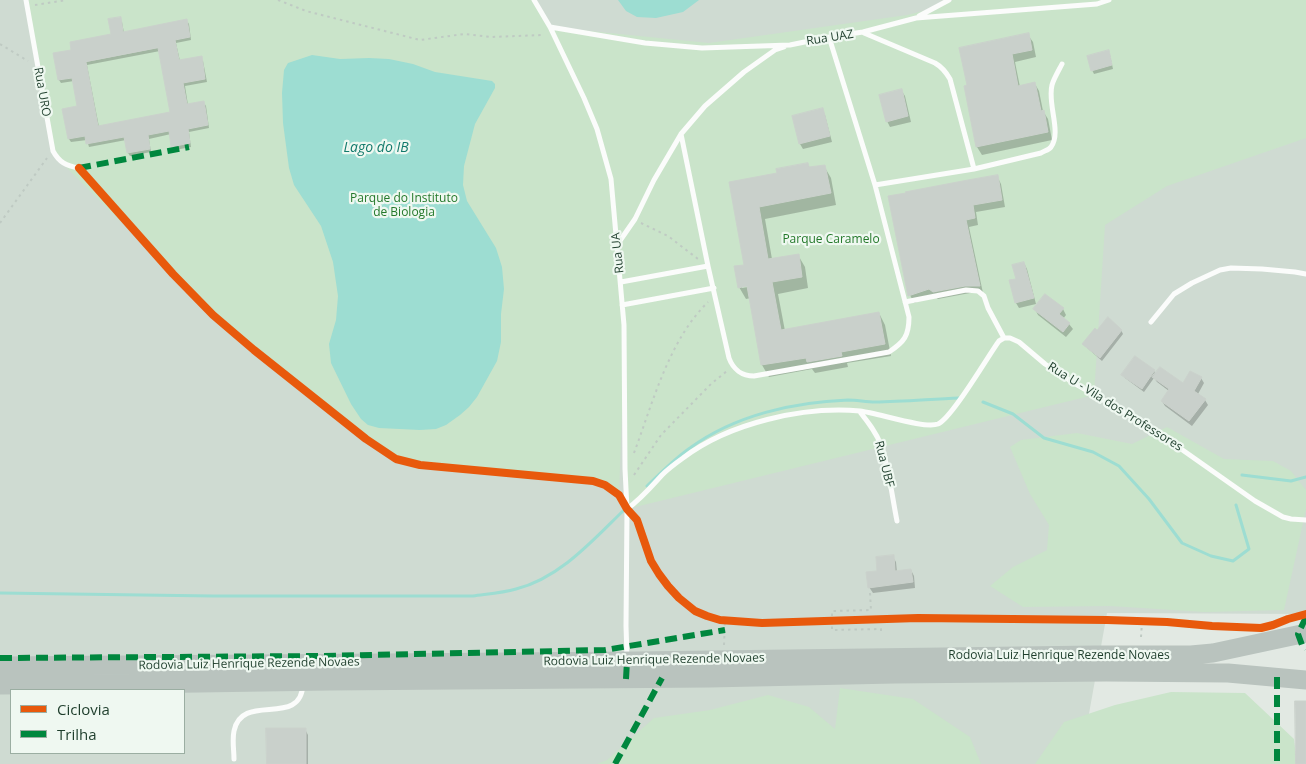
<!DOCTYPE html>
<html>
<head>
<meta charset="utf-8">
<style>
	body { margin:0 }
	#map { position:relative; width:1306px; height:764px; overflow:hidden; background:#e2e9e3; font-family:"Open Sans",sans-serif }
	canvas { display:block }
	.legend { position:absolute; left:10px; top:689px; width:175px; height:65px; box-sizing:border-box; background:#eff8f1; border:1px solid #9baea2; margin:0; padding:6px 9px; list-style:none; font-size:15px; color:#1e3e2c }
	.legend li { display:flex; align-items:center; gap:10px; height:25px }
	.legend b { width:25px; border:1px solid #9baea2 }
</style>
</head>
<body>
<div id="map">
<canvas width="1306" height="764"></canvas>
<ul class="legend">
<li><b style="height:6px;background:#e8590c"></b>Ciclovia</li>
<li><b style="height:6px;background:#00873e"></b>Trilha</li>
</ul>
</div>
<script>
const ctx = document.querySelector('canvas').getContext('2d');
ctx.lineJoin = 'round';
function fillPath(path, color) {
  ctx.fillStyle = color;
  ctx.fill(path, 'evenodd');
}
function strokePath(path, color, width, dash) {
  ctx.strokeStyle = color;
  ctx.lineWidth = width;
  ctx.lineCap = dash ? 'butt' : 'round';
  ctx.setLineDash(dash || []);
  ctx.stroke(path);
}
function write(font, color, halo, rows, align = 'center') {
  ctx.font = font + ' "Open Sans",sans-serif';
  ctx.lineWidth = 4.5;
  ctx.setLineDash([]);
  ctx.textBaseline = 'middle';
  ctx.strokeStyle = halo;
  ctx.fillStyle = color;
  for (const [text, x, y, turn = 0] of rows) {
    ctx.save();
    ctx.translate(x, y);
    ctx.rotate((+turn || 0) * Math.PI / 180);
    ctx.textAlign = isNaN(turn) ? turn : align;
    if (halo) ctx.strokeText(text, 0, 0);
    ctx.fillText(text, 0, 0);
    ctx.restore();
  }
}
fillPath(new Path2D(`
	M0 0H1306V614L1107 613 1080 764H0ZM11 690H184V753H11Z`), '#cfdbd2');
fillPath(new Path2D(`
	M26 0H534L550 27 709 43 907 15 939 7 953 0H1306V138L1167 186 1105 225 1094 395 627 509 622 411 619 495 605 485 593 481 420 465 396 459 279 370 173 274 60 161 53 151Z
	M1167 427 1224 459 1273 461 1291 471 1306 490V509L1284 610 1205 612 1110 606 1023 607 990 586 1013 567 1047 550 1049 525 1030 494 1010 447 1021 440 1077 433 1132 444Z
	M840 688 913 699 970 737 981 764H597L607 760 654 718 710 710 768 695 809 707 835 729Z
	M1171 692 1245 693 1294 739 1297 764H1035L1064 722 1115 705Z`), '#cae4ca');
fillPath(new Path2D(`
	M618 0H699L683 12 656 18 637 17 626 11Z
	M312 55 340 59 369 58 389 59 413 64 435 72 492 81 495 84V88L475 124 464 166 463 185 467 201 496 248 502 267 504 289 501 314V342L497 361 477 397 469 407 460 415 446 425 436 429 420 430 379 428 368 425 361 419 351 404 331 363 329 344 336 320 338 296 333 262 321 226 294 185 289 168 283 123 282 93 284 70 288 63Z`), '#9dddd2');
fillPath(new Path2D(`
	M120 19 122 22 124 33 187 21 189 24 191 40 176 43 180 61 201 58 203 61 207 82 185 86 188 105 204 103 206 106 209 128 189 132 191 147 175 150 173 146 171 134 149 139 151 152 130 156 128 153 126 140 89 147 87 140 71 142 69 139 64 110 78 107 74 81 61 83 59 80 73 51 112 35ZM160 51 172 113 99 127 87 65Z
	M1028 35 1033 42 1036 57 1015 62 1020 87 1035 84 1039 91 1043 111 1048 119 1052 140 982 155 977 147 965 87Z
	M1108 52 1110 55 1113 69 1094 74 1092 70Z
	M901 90 905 96 911 122 890 127 887 121Z
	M822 109 825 115 832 142 803 149 800 144Z
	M807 164 810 168 824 166 831 178 836 205 765 219 772 259 798 255 805 267 808 288 778 294 785 331 879 313 885 325 891 356 847 363 848 367 815 373 812 369 769 377 762 365 751 298 746 299 739 287 745 266 730 183 778 174ZM742 286H754L742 288Z
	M997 176 1001 184 1005 207 976 212 978 225 969 227 983 293H970L938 299 934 296 914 303 910 295 889 197Z
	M1024 263 1027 269 1036 304 1019 308 1016 303 1017 280Z
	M1035 309H1063L1066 315 1063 319 1069 324 1073 329 1066 337 1038 315Z
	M1121 330 1123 334 1102 361 1086 347 1084 344 1098 332Z
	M1135 357 1154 371 1156 374 1183 385 1201 378 1204 383 1198 394 1205 400 1208 405 1192 426 1165 406 1162 401 1169 391 1157 382 1154 378 1144 392 1125 378 1123 375Z
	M893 557 896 562 897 572 911 570 914 576 915 588 873 593 869 587 879 572Z
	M305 729 308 735V764H268Z`), '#0003');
strokePath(new Path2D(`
	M983 402 1013 414 1044 438 1093 452 1119 466 1149 499 1182 543 1211 556 1233 561 1249 549 1236 505
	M1242 475 1291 481 1306 477
	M647 486C661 473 674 459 690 448 735 415 794 402 848 400 857 400 866 402 875 402 903 402 931 399 959 398
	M0 593 213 596H473C487 594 502 593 516 589 560 578 593 540 624 510`), '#9dddd2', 3);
const building = new Path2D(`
	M121 17 123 32 187 19 190 37 175 40 179 60 202 56 205 79 183 83 187 104 204 101 208 125 188 129 190 143 171 147 169 131 148 135 150 149 127 153 124 137 86 144 85 136 68 139 62 109 77 106 72 78 58 80 53 53 71 50 70 42 111 34 108 19ZM158 48 170 112 98 126 86 62Z
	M1029 33 1032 50 1012 54 1018 86 1035 82 1041 111 1044 110 1048 132 976 147 964 86 967 85 959 48Z
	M1109 50 1112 65 1091 71 1087 56Z
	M902 89 908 116 886 122 879 95Z
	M823 108 830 136 799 144 792 116Z
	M808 163 809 167 825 165 831 193 759 207 768 259 799 254 802 277 772 282 781 330 879 312 885 344 841 352 842 356 807 362 806 358 761 365 747 286 738 288 734 266 744 265 729 182 777 173 776 169Z
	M998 175 1002 200 973 205 975 218 966 220 980 286H965L933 292 929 289 908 296 888 196 906 193 905 192 968 180Z
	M1024 262 1034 298 1015 303 1009 280 1016 279 1012 265Z
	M1045 294 1064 308 1059 314 1070 323 1063 332 1033 309Z
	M1108 317 1122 330 1100 358 1082 344 1095 328 1097 330Z
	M1135 356 1155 370 1142 389 1121 375Z
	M1160 367 1183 383 1190 371 1202 377 1194 391 1206 399 1189 421 1161 401 1169 389 1152 377Z
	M894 555 895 571 911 569 913 582 868 588 866 572 877 571 876 557Z
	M1295 701H1306V764H1296Z
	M266 728H306V764H267Z`);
fillPath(building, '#c9d0cb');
strokePath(building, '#cbd2cc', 1);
strokePath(new Path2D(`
	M278 0 306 11 420 40 464 34 490 37 544 35
	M35 5 67 0
	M0 44 28 61
	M0 223 47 158
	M641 223 668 236 698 259
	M634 453C653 402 669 340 708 302
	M634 475 661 435 711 384 727 371
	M870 593 871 610 832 611V630L881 629V631
	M1141 637 1142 622
	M724 645 725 620`), '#bfcac3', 2, [2.5, 4]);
strokePath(new Path2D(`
	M26 0 53 151C59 162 66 166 79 168
	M534 0 550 27 584 98 597 129 611 179 624 325 625 469 627 509 626 626 627 657
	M919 16 949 0
	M550 27 645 43 702 48 790 45 829 37 863 32 916 18 1097 4 1109 0
	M864 33 935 63C942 67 946 72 950 79L974 169
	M681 134 708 266 729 358C733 369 742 376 754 376L889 352C904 342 909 336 909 317L875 185 829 37
	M875 185 974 169 1041 153C1044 151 1049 150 1051 147 1062 132 1047 104 1052 85 1054 78 1059 70 1062 64
	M617 245 635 219 654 180 681 134 705 106 744 72 775 50 784 47
	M621 282 708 266
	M905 302 966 290 978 291 984 296 988 308 1004 338
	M622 305 714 288
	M1151 322 1174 294 1192 283 1220 270 1231 268 1262 269 1295 272 1306 274
	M860 412C868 422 876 432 881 445 889 469 892 496 897 521
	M627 509C641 499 651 487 662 475 668 469 676 463 683 458 729 423 803 406 860 411 878 413 924 429 938 424 952 418 988 356 999 341L1004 338H1010L1019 342 1045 364 1069 380 1117 408 1174 444 1255 501 1283 517 1291 519 1306 520
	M234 759C234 750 232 740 234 731 242 691 301 729 303 684`), '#fbfcfb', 5);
strokePath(new Path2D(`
	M0 666 636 661 1096 655H1191L1213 653 1306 633
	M0 685 134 684 329 681 709 678 895 674 1106 672 1228 673 1306 680`), '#b9c3be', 19);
strokePath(new Path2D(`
	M79 168 189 147
	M1306 617 1298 634 1302 645 1306 649
	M0 658 324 656 605 650 725 630
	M1277 677V764
	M626 679 627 661
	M615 764 662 678`), '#00873e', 6, [12, 6]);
strokePath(new Path2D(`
	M79 168 173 274 213 315 254 350 366 439 396 459 420 465 593 481 605 485 619 495 627 509 637 520 651 561 659 574 668 586 679 598 695 611 707 616 720 620 762 623 918 618 1107 620 1167 622 1212 626 1261 628 1273 625 1288 619 1306 614`), '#e8590c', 8);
write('12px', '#1e3e2c', '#eff8f1', [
	["Rua UAZ",830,38,-9],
	["Rua URO",42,92,80],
	["Rua UA",618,253,-96],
	["Rua U - Vila dos Professores",1115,407,32],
	["Rua UBF",884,464,76],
	["Rodovia Luiz Henrique Rezende Novaes",1059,656],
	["Rodovia Luiz Henrique Rezende Novaes",654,660,-1],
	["Rodovia Luiz Henrique Rezende Novaes",249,664,-1]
]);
write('12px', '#24792b', '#eff8f1', [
	["Parque do Instituto",404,199],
	["de Biologia",404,213],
	["Parque Caramelo",831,240]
]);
write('italic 14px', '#127a6c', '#eff8f1', [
	["Lago do IB",376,148]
]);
</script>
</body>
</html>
